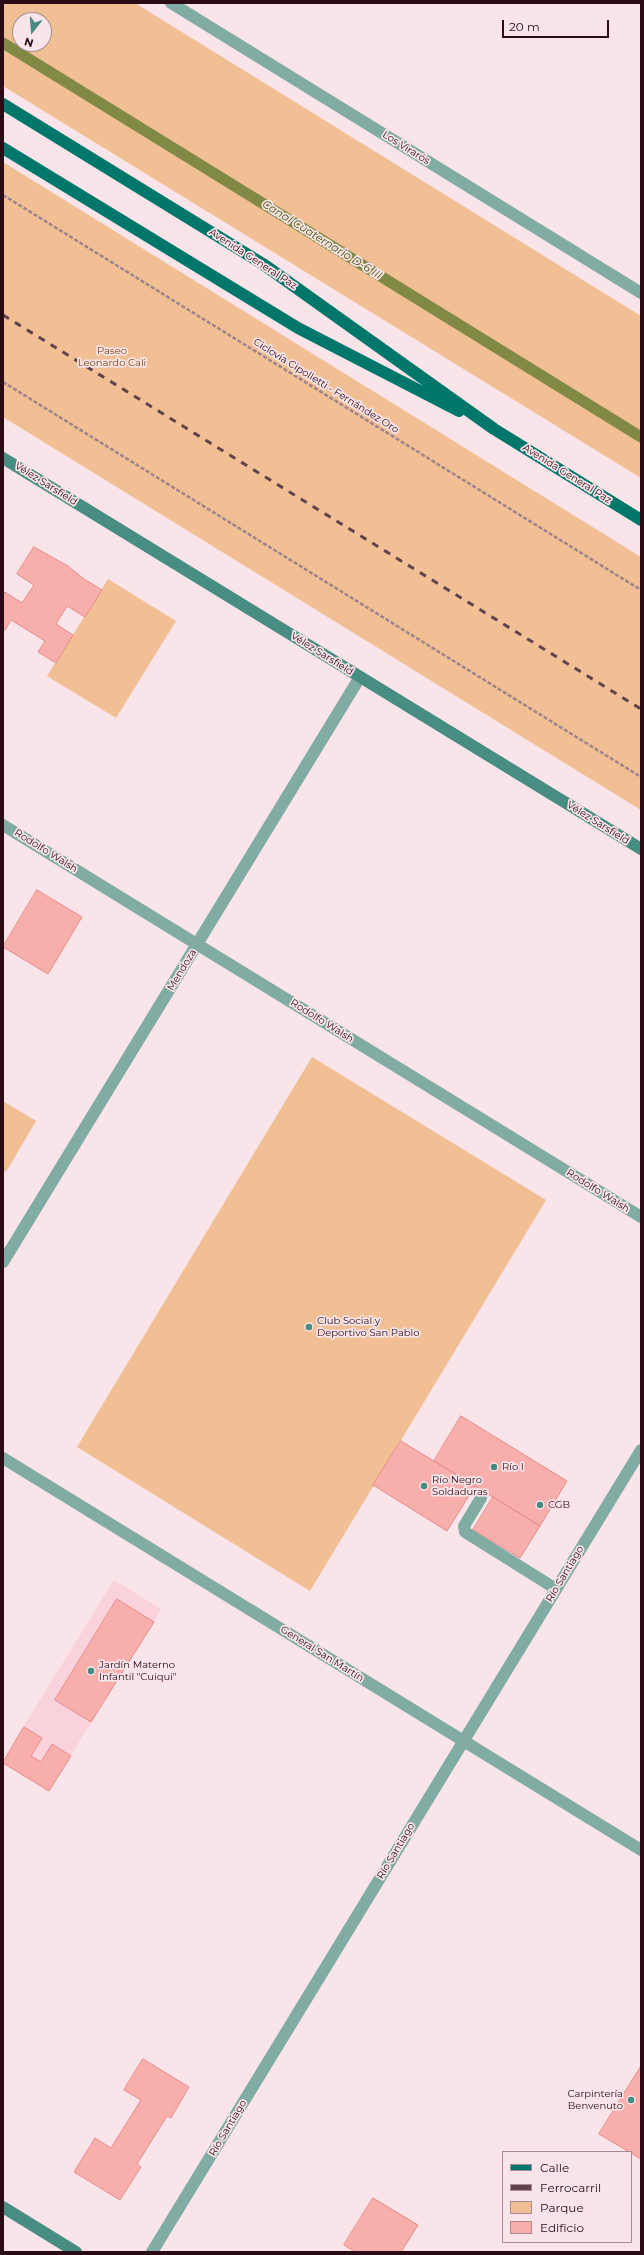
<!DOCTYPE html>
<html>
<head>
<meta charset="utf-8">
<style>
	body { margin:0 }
	#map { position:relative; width:644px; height:2255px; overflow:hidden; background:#f8e4e9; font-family:Montserrat,sans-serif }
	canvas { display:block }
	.frame { position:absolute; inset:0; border:4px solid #2b0b16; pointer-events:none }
	.legend { position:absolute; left:502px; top:2151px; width:130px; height:92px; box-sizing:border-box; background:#f8e4e9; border:1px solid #a68d95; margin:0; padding:5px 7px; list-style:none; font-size:12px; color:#2b0b16 }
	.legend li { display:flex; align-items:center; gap:8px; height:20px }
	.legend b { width:20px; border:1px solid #a68d95 }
	.north { position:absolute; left:12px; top:12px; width:40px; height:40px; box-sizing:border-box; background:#f8e4e9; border:1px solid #a68d95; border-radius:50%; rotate:197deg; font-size:11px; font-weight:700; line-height:16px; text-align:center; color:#2b0b16 }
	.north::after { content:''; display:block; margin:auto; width:14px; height:18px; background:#468b80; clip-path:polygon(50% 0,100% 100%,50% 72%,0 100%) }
	.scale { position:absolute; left:502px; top:20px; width:107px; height:18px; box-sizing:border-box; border:2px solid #2b0b16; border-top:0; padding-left:5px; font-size:12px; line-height:14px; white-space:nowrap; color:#2b0b16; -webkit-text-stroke:3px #f8e4e9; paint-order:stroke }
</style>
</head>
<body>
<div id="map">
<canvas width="644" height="2255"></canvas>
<div class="frame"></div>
<ul class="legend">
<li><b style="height:5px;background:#00776a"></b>Calle</li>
<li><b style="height:5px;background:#60434d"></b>Ferrocarril</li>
<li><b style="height:11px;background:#f1bf93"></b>Parque</li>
<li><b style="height:11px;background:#f8afac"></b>Edificio</li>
</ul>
<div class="north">N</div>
<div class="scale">20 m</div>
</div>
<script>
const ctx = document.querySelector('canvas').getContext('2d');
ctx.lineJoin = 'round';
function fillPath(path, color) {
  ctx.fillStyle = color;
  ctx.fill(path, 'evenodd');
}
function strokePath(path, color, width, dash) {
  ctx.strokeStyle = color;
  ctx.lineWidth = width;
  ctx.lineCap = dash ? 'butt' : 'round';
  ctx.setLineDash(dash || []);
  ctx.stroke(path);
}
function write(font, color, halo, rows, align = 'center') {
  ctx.font = font + ' Montserrat,sans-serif';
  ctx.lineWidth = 3.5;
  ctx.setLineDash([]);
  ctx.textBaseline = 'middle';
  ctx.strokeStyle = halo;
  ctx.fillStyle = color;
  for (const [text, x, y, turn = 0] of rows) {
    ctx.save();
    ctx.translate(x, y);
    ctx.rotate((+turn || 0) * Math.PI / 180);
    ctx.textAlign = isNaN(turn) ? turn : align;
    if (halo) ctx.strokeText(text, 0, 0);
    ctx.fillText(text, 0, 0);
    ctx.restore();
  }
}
fillPath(new Path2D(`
	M114 1580 161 1609 49 1791 3 1763V1760Z`), '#fad2db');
fillPath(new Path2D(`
	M3 3H135L641 316V478L3 86ZM20 20H44V44H20Z
	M3 162 641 557V810L3 417Z
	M108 579 176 621 116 718 47 676Z
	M312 1057 546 1200 310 1591 77 1447Z
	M3 1101 36 1121 6 1172 3 1170Z`), '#f1bf93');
strokePath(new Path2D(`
	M3 43 641 437`), '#808a45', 11);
const building = new Path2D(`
	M34 547 68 566 84 579 102 590 85 617 67 606 56 624 73 635 56 663 38 652 45 641 11 620 5 630 3 629V596L5 592 22 603 34 585 17 574Z
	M37 890 82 917 48 974 3 947Z
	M461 1416 567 1481 540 1526 434 1461Z
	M401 1441 475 1486 447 1531 373 1485Z
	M493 1497 540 1526 520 1558 473 1530Z
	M117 1599 154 1622 91 1722 55 1700Z
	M24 1727 42 1738 31 1756 41 1762 52 1744 71 1756 49 1791 3 1763Z
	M143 2059 189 2087 171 2118 167 2116 137 2164 141 2167 120 2200 74 2172 95 2138 111 2148 141 2100 124 2090Z
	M641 2066V2159L599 2134Z
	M373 2198 418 2225 401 2252H355L344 2245Z`);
fillPath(building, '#f8afac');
strokePath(building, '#e48c89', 1);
strokePath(new Path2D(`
	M3 195 641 590
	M3 382 641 777`), '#9d838b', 2.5, [4, 2]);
strokePath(new Path2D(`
	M481 1498 464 1526 465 1532 556 1589`), '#80aca4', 12);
strokePath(new Path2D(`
	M171 3 641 293
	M3 825 641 1217
	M3 1262 360 677
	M3 1458 641 1850
	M152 2252 641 1450`), '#80aca4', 12);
strokePath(new Path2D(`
	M3 458 641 849
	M3 2207 76 2252`), '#478d82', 12);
strokePath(new Path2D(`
	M3 104 263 264 494 429 641 520
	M3 148 298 328 459 411`), '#00776a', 12);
strokePath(new Path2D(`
	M3 315 641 709`), '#60434d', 3, [7, 7]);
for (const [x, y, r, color] of [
	[309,1327,4,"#468b80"],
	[494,1467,4,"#468b80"],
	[424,1486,4,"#468b80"],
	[540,1505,4,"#468b80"],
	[91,1671,4,"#468b80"],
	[631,2100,4,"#468b80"]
]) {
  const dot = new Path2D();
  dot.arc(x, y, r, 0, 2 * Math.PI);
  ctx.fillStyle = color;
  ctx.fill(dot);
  strokePath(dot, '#f8e4e9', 1.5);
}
write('10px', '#2b0b16', '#f8e4e9', [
	["Los Virarós",406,148,32],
	["Avenida General Paz",253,259,33],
	["Ciclovía Cipolletti - Fernández Oro",326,386,32],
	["Avenida General Paz",567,474,32],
	["Vélez Sarsfield",46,484,32],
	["Vélez Sarsfield",322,654,32],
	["Vélez Sarsfield",598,823,32],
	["Rodolfo Walsh",46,851,32],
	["Mendoza",182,970,-59],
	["Rodolfo Walsh",322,1021,32],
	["Rodolfo Walsh",598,1191,32],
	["Río Santiago",565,1574,-59],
	["General San Martín",322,1654,32],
	["Río Santiago",396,1851,-59],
	["Río Santiago",228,2128,-59]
]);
write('10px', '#784405', '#f8e4e9', [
	["Paseo",112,351],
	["Leonardo Cali",112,363]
]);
write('10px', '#2b0b16', '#f8e4e9', [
	["Club Social y",317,1321],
	["Deportivo San Pablo",317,1333],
	["Río I",502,1467],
	["Río Negro",432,1480],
	["Soldaduras",432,1492],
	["CGB",548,1505],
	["Jardín Materno",99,1665],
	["Infantil \"Cuiqui\"",99,1677],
	["Carpintería",623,2094,"right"],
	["Benvenuto",623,2106,"right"]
], 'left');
write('italic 11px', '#415202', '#f8e4e9', [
	["Canal Cuaternario D-6 III",322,240,32]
]);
</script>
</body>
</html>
